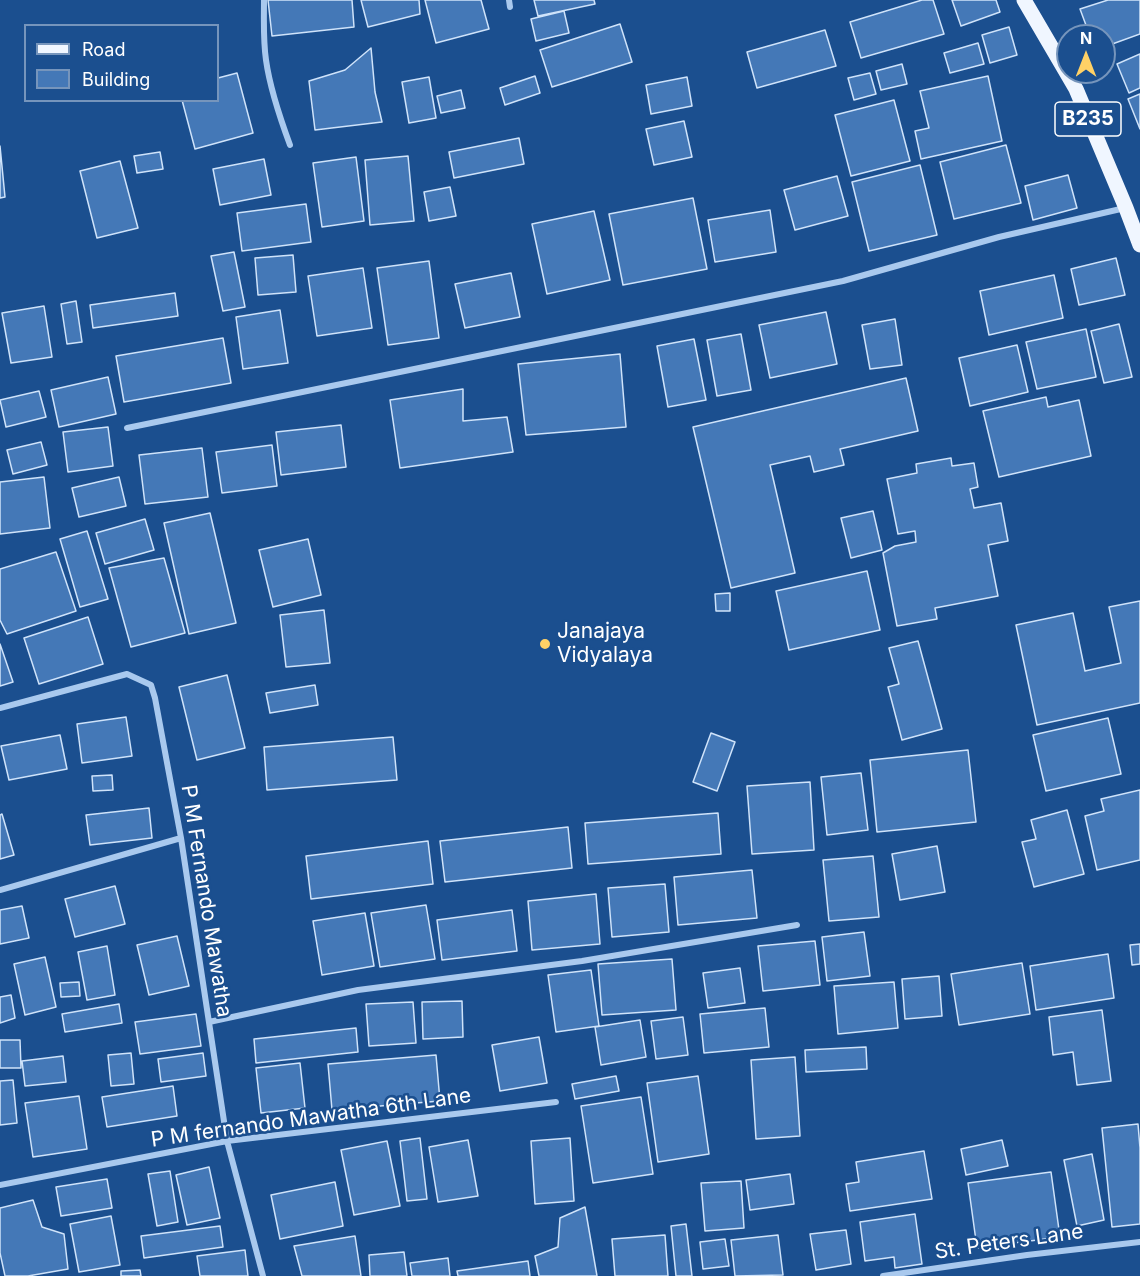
<!DOCTYPE html>
<html>
<head>
<meta charset="utf-8">
<style>
	body { margin:0 }
	#map { position:relative; width:1140px; height:1276px; overflow:hidden; background:#1b4f8f; font-family:Inter,sans-serif }
	canvas { display:block }
	.legend { position:absolute; left:24px; top:24px; width:195px; height:78px; box-sizing:border-box; background:#1b4f8f; border:2px solid #7695bc; margin:0; padding:8px 10px; list-style:none; font-size:18px; color:#fff }
	.legend li { display:flex; align-items:center; gap:12px; height:30px }
	.legend b { width:30px; border:2px solid #7695bc }
	.north { position:absolute; left:1056px; top:24px; width:60px; height:60px; box-sizing:border-box; background:#1b4f8f; border:2px solid #7695bc; border-radius:50%; rotate:0deg; font-size:16px; font-weight:700; line-height:24px; text-align:center; color:#fff }
	.north::after { content:''; display:block; margin:auto; width:21px; height:27px; background:#ffd166; clip-path:polygon(50% 0,100% 100%,50% 72%,0 100%) }
</style>
</head>
<body>
<div id="map">
<canvas width="1140" height="1276"></canvas>
<ul class="legend">
<li><b style="height:8px;background:#f0f6ff"></b>Road</li>
<li><b style="height:16px;background:#4478b7"></b>Building</li>
</ul>
<div class="north">N</div>
</div>
<script>
const ctx = document.querySelector('canvas').getContext('2d');
ctx.lineJoin = 'round';
function fillPath(path, color) {
  ctx.fillStyle = color;
  ctx.fill(path, 'evenodd');
}
function strokePath(path, color, width, dash) {
  ctx.strokeStyle = color;
  ctx.lineWidth = width;
  ctx.lineCap = dash ? 'butt' : 'round';
  ctx.setLineDash(dash || []);
  ctx.stroke(path);
}
function write(font, color, halo, rows, align = 'center') {
  ctx.font = font + ' Inter,sans-serif';
  ctx.lineWidth = 5;
  ctx.setLineDash([]);
  ctx.textBaseline = 'middle';
  ctx.strokeStyle = halo;
  ctx.fillStyle = color;
  for (const [text, x, y, turn = 0] of rows) {
    ctx.save();
    ctx.translate(x, y);
    ctx.rotate((+turn || 0) * Math.PI / 180);
    ctx.textAlign = isNaN(turn) ? turn : align;
    if (halo) ctx.strokeText(text, 0, 0);
    ctx.fillText(text, 0, 0);
    ctx.restore();
  }
}
const building = new Path2D(`
	M268 0H352L354 27 272 36Z
	M361 0H419L420 14 368 27Z
	M425 0H481L489 29 436 43Z
	M534 0H594L595 4 538 16Z
	M922 0H933L944 34 861 58 850 22Z
	M952 0H996L1000 12 961 26Z
	M1108 0H1140V34L1104 47V36H1090L1080 9Z
	M564 11 569 33 536 41 531 19Z
	M620 24 632 62 552 87 540 50Z
	M1009 27 1017 55 990 63 982 35Z
	M825 30 836 66 757 88 747 52Z
	M978 43 984 64 950 73 944 53Z
	M371 48 375 92 382 122 315 130 309 81 345 70Z
	M1140 54V88L1129 93 1117 64Z
	M902 64 907 84 881 90 876 71Z
	M237 73 253 133 195 149 182 100H218V78Z
	M870 73 876 94 854 100 848 78Z
	M535 76 540 93 505 105 500 88Z
	M988 76 1002 141 921 159 915 131 929 128 920 91Z
	M429 77 436 118 409 123 402 82Z
	M687 77 692 106 651 114 646 85Z
	M461 90 465 108 441 113 437 96Z
	M1140 94V129L1128 99Z
	M894 100 910 161 851 176 835 115Z
	M684 121 692 157 654 165 646 129Z
	M519 138 524 164 454 178 449 152Z
	M1006 145 1021 203 954 219 940 162Z
	M0 146 5 197 0 198Z
	M160 152 163 169 137 173 134 156Z
	M408 156 414 221 370 225 365 160Z
	M356 157 364 221 322 227 313 163Z
	M264 159 271 195 220 205 213 169Z
	M120 161 138 228 97 238 80 171Z
	M920 165 937 235 869 251 852 182Z
	M1068 175 1077 208 1033 220 1025 186Z
	M837 176 848 216 795 230 784 190Z
	M450 187 456 216 429 221 424 192Z
	M693 198 707 269 623 285 609 214Z
	M306 204 311 242 242 251 237 213Z
	M770 210 776 252 715 262 708 220Z
	M594 211 610 280 547 294 532 224Z
	M234 252 245 307 223 311 211 256Z
	M293 255 296 292 258 295 255 258Z
	M1116 258 1125 295 1079 305 1071 269Z
	M429 261 439 338 388 345 377 268Z
	M363 268 372 328 317 336 308 276Z
	M511 273 520 317 465 328 455 284Z
	M1054 275 1063 318 989 335 980 291Z
	M175 293 178 316 93 328 90 305Z
	M76 301 82 342 67 344 61 304Z
	M44 306 52 357 11 363 2 313Z
	M280 310 288 363 243 369 236 317Z
	M826 312 837 364 770 378 759 325Z
	M895 319 902 365 870 369 862 325Z
	M1119 324 1132 377 1104 383 1091 331Z
	M1086 329 1096 377 1037 389 1026 342Z
	M741 334 751 390 717 396 707 340Z
	M223 338 231 383 124 402 116 356Z
	M694 339 706 400 668 407 657 346Z
	M1017 345 1028 392 970 406 959 358Z
	M620 354 626 427 526 435 518 364Z
	M108 377 116 414 59 427 51 390Z
	M906 378 918 431 840 449 844 465 814 472 810 456 770 465 795 573 731 588 693 427Z
	M463 389V421L507 417 513 452 400 468 390 400Z
	M39 391 46 417 6 427 0 400Z
	M1046 397 1048 407 1079 400 1091 456 999 477 983 411Z
	M341 425 346 467 281 475 276 432Z
	M108 427 113 466 68 472 63 432Z
	M41 442 47 465 13 474 7 450Z
	M272 445 277 486 222 493 216 452Z
	M202 448 208 497 145 504 139 455Z
	M951 458 952 466 974 463 978 487 970 489 974 508 1001 503 1008 541 988 545 998 596 935 608 937 619 897 626 883 553 895 546 916 542 915 531 898 534 887 479 917 473 916 464Z
	M44 477 50 528 0 534V482Z
	M119 477 126 506 79 517 72 488Z
	M873 511 882 550 851 558 841 518Z
	M210 513 236 623 189 634 164 523Z
	M145 519 154 550 105 564 96 533Z
	M87 531 108 599 80 607 60 539Z
	M308 539 321 595 273 607 259 550Z
	M56 552 76 611 7 634 0 620V569Z
	M164 558 185 633 131 647 109 568Z
	M867 571 880 630 789 650 776 591Z
	M730 593V611H716L715 594Z
	M1140 601V703L1037 725 1016 625 1073 613 1085 671 1121 663 1109 607Z
	M324 610 330 663 286 667 280 615Z
	M88 617 103 664 39 684 24 638Z
	M918 641 942 729 902 740 888 687 899 684 889 648Z
	M0 644 13 682 0 686Z
	M227 675 245 748 197 760 179 687Z
	M315 685 318 705 270 713 266 693Z
	M126 717 132 756 82 763 77 724Z
	M1108 718 1121 774 1046 791 1033 735Z
	M711 733 735 742 717 791 693 782Z
	M60 735 67 769 9 780 1 746Z
	M393 737 397 780 267 790 264 747Z
	M968 750 976 822 877 832 870 760Z
	M861 773 868 830 827 835 821 777Z
	M112 775 113 790 93 791 92 776Z
	M810 782 814 850 752 854 747 786Z
	M1140 790V860L1097 870 1085 816 1104 811 1101 799Z
	M149 808 152 838 90 845 86 815Z
	M1067 810 1084 874 1034 887 1022 842 1036 839 1031 820Z
	M718 813 721 854 588 864 585 823Z
	M2 814 14 855 0 859V815Z
	M568 827 572 868 445 882 440 841Z
	M428 841 433 884 311 899 306 856Z
	M937 846 945 892 900 900 892 854Z
	M873 856 879 917 829 921 823 860Z
	M752 870 757 918 678 925 674 877Z
	M665 884 669 932 612 937 608 888Z
	M115 886 125 924 75 937 65 899Z
	M596 894 600 944 532 950 528 901Z
	M426 905 435 959 380 967 371 913Z
	M22 906 29 938 0 944V910Z
	M512 910 517 951 442 960 437 920Z
	M365 913 374 966 322 975 313 921Z
	M864 932 870 976 827 981 822 937Z
	M177 936 189 986 149 995 137 945Z
	M815 941 820 985 763 991 758 946Z
	M1140 944V964L1132 965 1130 945Z
	M107 946 115 995 87 1000 78 952Z
	M1108 954 1114 998 1036 1010 1030 966Z
	M45 957 56 1007 25 1015 14 964Z
	M672 959 676 1010 602 1015 598 964Z
	M1022 963 1030 1014 959 1025 951 974Z
	M740 968 745 1003 708 1008 703 973Z
	M591 970 599 1026 556 1032 548 975Z
	M939 976 942 1016 905 1019 902 979Z
	M79 982 80 996 61 997 60 983Z
	M894 982 898 1028 838 1034 834 986Z
	M11 995 15 1018 0 1023V997Z
	M462 1001 463 1037 423 1039 422 1002Z
	M413 1002 416 1043 369 1046 366 1004Z
	M119 1004 122 1023 65 1032 62 1014Z
	M765 1008 769 1047 704 1053 700 1014Z
	M1102 1010 1111 1081 1077 1085 1073 1052 1053 1055 1049 1017Z
	M196 1014 201 1046 140 1054 135 1022Z
	M683 1017 688 1055 656 1059 651 1021Z
	M640 1020 646 1057 601 1065 595 1027Z
	M356 1028 358 1052 256 1063 254 1039Z
	M539 1037 547 1083 500 1091 492 1045Z
	M0 1040H20L21 1068H0Z
	M866 1047 867 1069 806 1072 805 1050Z
	M131 1053 134 1084 111 1086 108 1055Z
	M203 1053 206 1076 161 1082 158 1059Z
	M436 1055 440 1101 332 1110 328 1064Z
	M63 1056 66 1082 25 1086 22 1061Z
	M795 1057 800 1136 756 1139 751 1060Z
	M300 1063 305 1108 261 1113 256 1068Z
	M616 1076 619 1091 575 1099 572 1084Z
	M698 1076 709 1154 658 1162 647 1083Z
	M13 1080 17 1123 0 1125V1081Z
	M173 1086 177 1116 107 1127 102 1097Z
	M79 1096 87 1149 33 1157 25 1103Z
	M641 1097 653 1174 593 1183 581 1106Z
	M1138 1124 1140 1148V1224L1112 1227 1102 1128Z
	M420 1138 427 1199 407 1201 400 1141Z
	M570 1138 574 1201 535 1204 531 1141Z
	M468 1140 478 1196 438 1202 429 1147Z
	M1002 1140 1008 1166 966 1175 961 1149Z
	M387 1141 400 1206 354 1215 341 1150Z
	M924 1151 932 1199 850 1211 846 1184 859 1182 856 1162Z
	M1092 1154 1104 1220 1077 1226 1064 1160Z
	M209 1167 220 1218 187 1225 176 1175Z
	M170 1171 178 1222 157 1226 148 1174Z
	M1051 1172 1060 1237 977 1248 968 1183Z
	M790 1174 794 1204 750 1210 746 1180Z
	M107 1179 112 1208 61 1216 56 1187Z
	M741 1181 744 1228 705 1231 701 1183Z
	M335 1182 343 1226 280 1239 271 1195Z
	M33 1200 42 1227 64 1234 68 1269 28 1276H5L0 1253V1208Z
	M585 1207 597 1276H539L535 1256 558 1247 560 1218Z
	M915 1214 922 1264 895 1268 894 1257 865 1261 860 1222Z
	M111 1216 120 1265 79 1272 70 1224Z
	M686 1224 692 1276H676L671 1226Z
	M220 1226 223 1247 144 1258 141 1236Z
	M846 1230 851 1264 816 1270 810 1234Z
	M665 1235 668 1276H615L612 1239Z
	M778 1235 783 1275 735 1276 731 1240Z
	M355 1236 361 1276H302L294 1246Z
	M725 1239 729 1266 703 1269 700 1242Z
	M245 1250 248 1276H200L197 1256Z
	M404 1252 407 1276H370L369 1255Z
	M448 1258 450 1276H412L410 1263Z
	M528 1261 530 1276H458L457 1271Z
	M140 1270 141 1276H121V1271Z`);
fillPath(building, '#4478b7');
strokePath(building, '#cfe3fa', 1.5);
strokePath(new Path2D(`
	M264 0C264 20 263 40 266 60 270 89 280 118 290 145
	M509 0 510 7
	M127 428 843 281 999 237 1125 208
	M0 708 127 674 151 685 155 698 181 838 227 1141 263 1276
	M0 890 181 838
	M209 1022 358 990 582 961 797 925
	M0 1185 227 1141 556 1102
	M883 1276 1027 1255 1140 1242`), '#a9c9ee', 6);
strokePath(new Path2D(`
	M1024 0 1076 89 1126 208 1140 245`), '#f0f6ff', 15);
for (const [x, y, r, color] of [
	[545,644,6,"#ffd166"]
]) {
  const dot = new Path2D();
  dot.arc(x, y, r, 0, 2 * Math.PI);
  ctx.fillStyle = color;
  ctx.fill(dot);
  strokePath(dot, '#1b4f8f', 2);
}
for (const [x, y, w] of [
	[1088,119,66]
]) {
  const box = new Path2D();
  box.roundRect(x - w / 2, y - 17, w, 34, 4.5);
  ctx.fillStyle = '#1b4f8f';
  ctx.fill(box);
  strokePath(box, '#fff', 1.5);
}
write('bold 20px', '#fff', null, [
	["B235",1088,119]
]);
write('21px', '#fff', '#1b4f8f', [
	["Janajaya",557,632],
	["Vidyalaya",557,656]
], 'left');
write('21px', '#fff', '#1b4f8f', [
	["P M Fernando Mawatha",206,901,81],
	["P M fernando Mawatha 6th Lane",311,1118,-8],
	["St. Peters Lane",1009,1242,-8]
]);
</script>
</body>
</html>
